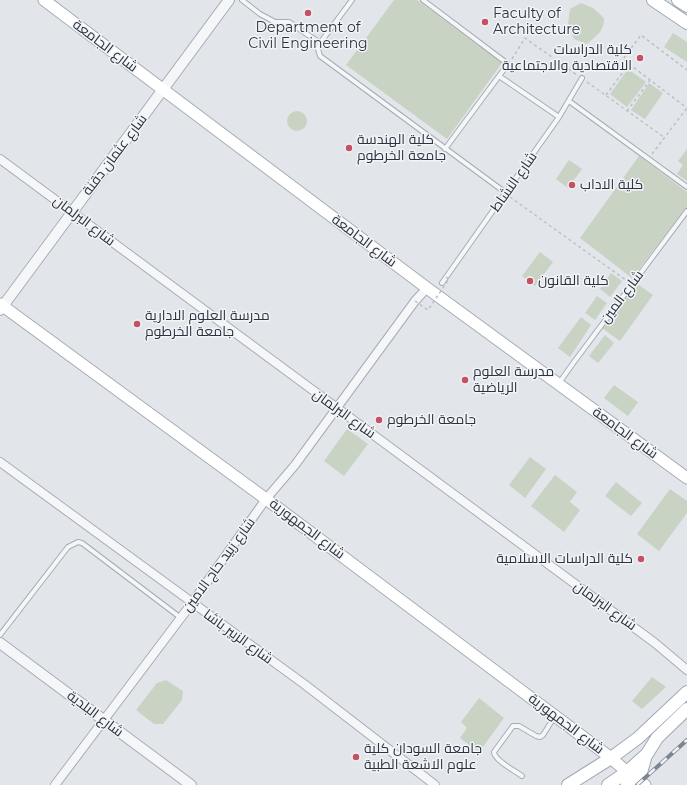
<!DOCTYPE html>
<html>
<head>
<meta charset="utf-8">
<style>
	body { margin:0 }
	canvas { display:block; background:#e2e5ea }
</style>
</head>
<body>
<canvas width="687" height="785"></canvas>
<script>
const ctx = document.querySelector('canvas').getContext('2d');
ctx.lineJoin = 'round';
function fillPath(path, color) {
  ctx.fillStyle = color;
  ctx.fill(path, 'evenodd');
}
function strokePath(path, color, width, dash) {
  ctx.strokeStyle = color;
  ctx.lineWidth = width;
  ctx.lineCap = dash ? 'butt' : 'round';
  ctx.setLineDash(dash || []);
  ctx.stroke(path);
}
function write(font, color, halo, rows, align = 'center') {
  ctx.font = font + ' Montserrat,Cairo,sans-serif';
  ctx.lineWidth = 3;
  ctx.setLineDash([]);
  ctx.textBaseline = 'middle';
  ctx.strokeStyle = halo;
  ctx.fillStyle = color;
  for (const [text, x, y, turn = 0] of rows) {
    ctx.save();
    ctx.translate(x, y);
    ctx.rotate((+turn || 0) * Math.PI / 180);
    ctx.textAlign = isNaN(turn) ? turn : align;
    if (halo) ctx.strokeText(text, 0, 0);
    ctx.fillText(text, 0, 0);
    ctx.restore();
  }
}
fillPath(new Path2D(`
	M394 0H417L502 63 447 139 346 65Z
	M581 3 593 8 604 18C604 32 597 35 587 44L574 39 568 24 570 9Z
	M673 33 687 42V62L664 47Z
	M628 69 646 82 627 107 610 94Z
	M649 83 663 93 645 119 631 110Z
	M287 121a10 10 0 1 1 20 0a10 10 0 1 1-20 0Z
	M687 149V181L677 174 683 165 678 161Z
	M639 156 687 192V207L632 278 580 238Z
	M569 160 582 169 568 188 556 179Z
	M540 252 553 262 535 286 522 276Z
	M611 273 622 281 610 297 600 289Z
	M636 283 653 295 620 341 602 328Z
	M597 296 607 303 595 320 585 313Z
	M581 317 591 325 570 357 558 348Z
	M605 335 614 343 598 363 589 356Z
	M614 385 638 402 628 416 604 398Z
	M347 429 368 444 344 476 324 461Z
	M530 457 546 469 525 498 509 485Z
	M555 475 577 492 570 502 580 510 564 532 531 506Z
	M616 482 642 503 631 516 605 496Z
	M670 489 687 501V513L659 551 637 534Z
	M652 677 666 687 642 709 632 701Z
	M166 680 183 691 182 700 163 724H154L136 710 157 683Z
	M479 698 504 718 479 752 460 738 467 728 461 722Z`), '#c8d3c4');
const service = new Path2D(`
	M242 0 260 14 275 22H289L320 43
	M352 0 320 43 318 49 320 56 506 193
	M423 0 508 64 499 76 559 117
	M569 101 687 187
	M445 149 499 76
	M442 283 559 117 582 78
	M559 383 574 362 687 211
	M0 635 68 547 78 542 82 543 181 618
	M522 776C515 771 494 760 494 752L513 726H519L536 736 540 737 543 735 555 716`);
const minor = new Path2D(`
	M0 159 655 643 687 670
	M0 462 304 684 435 785
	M55 785 192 603 266 499 295 465 415 301 427 288`);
const tertiary = new Path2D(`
	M0 310 229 0
	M0 643 191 785`);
const secondary = new Path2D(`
	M44 0 427 288 687 478
	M0 304 266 499 611 758 627 772 645 785`);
const primary = new Path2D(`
	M653 0 687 23
	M678 0 687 6
	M568 785 611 758 638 738 687 692
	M608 785 627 772 647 754 657 738 687 709
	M627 785 639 780 646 755`);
strokePath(service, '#a7acb4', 6);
strokePath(minor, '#a7acb4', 10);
strokePath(tertiary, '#a7acb4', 12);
strokePath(secondary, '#a7acb4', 13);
strokePath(primary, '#a2a9b4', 14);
strokePath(new Path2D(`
	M512 59 525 38 577 75
	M629 64 687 108
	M587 82 665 138
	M606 95 629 64 623 59 641 35 687 70
	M627 111 650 80
	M652 154 687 108
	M510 197 627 281`), '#bcbfc4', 1.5, [3, 3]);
strokePath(service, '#f5f6f8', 4);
strokePath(minor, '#f5f6f8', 8);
strokePath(tertiary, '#f5f6f8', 10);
strokePath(secondary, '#fff', 11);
strokePath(primary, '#fff', 12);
const rail = new Path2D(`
	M637 785 687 740`);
strokePath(rail, '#7d8592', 4);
strokePath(rail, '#f2f4f7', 2.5, [8]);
strokePath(new Path2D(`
	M415 301 428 310 449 279 446 277`), '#bcbfc4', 1.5, [3, 3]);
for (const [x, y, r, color] of [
	[308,13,4,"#c55162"],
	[485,22,4,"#c55162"],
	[640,58,4,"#c55162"],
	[349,148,4,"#c55162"],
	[572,185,4,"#c55162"],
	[530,281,4,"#c55162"],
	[137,324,4,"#c55162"],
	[465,380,4,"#c55162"],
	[379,420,4,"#c55162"],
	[641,559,4,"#c55162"],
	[356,757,4,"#c55162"]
]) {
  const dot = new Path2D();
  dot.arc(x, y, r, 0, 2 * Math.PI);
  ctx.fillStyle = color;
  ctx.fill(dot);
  strokePath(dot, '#f2f4f7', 1.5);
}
write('14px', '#2b3340', '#f2f4f7', [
	["Faculty of",493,14],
	["Architecture",493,30],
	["Department of",308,28,"center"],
	["Civil Engineering",308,44,"center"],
	["كلية الدراسات",632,50,"right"],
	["الاقتصادية والاجتماعية",632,66,"right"],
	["كلية الهندسة",357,140],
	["جامعة الخرطوم",357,156],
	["كلية الاداب",580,185],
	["كلية القانون",538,281],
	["مدرسة العلوم الادارية",145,316],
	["جامعة الخرطوم",145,332],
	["مدرسة العلوم",473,372],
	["الرياضية",473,388],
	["جامعة الخرطوم",387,420],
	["كلية الدراسات الاسلامية",633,559,"right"],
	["جامعة السودان كلية",364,749],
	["علوم الاشعة الطبية",364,765]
], 'left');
write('14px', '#2b3340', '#f2f4f7', [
	["شارع الجامعة",105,46,37],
	["شارع عثمان دقنة",115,155,-53],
	["شارع النشاط",514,182,-55],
	["شارع البرلمان",84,221,37],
	["شارع الجامعة",364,241,37],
	["شارع المين",622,297,-53],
	["شارع البرلمان",344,414,36],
	["شارع الجامعة",625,433,36],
	["شارع الجمهورية",307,529,37],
	["شارع زبيد حاج الامين",219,565,-54],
	["شارع البرلمان",605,606,36],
	["شارع الزبير باشا",238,637,36],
	["شارع البلدية",95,714,37],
	["شارع الجمهورية",566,724,37]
]);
</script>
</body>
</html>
